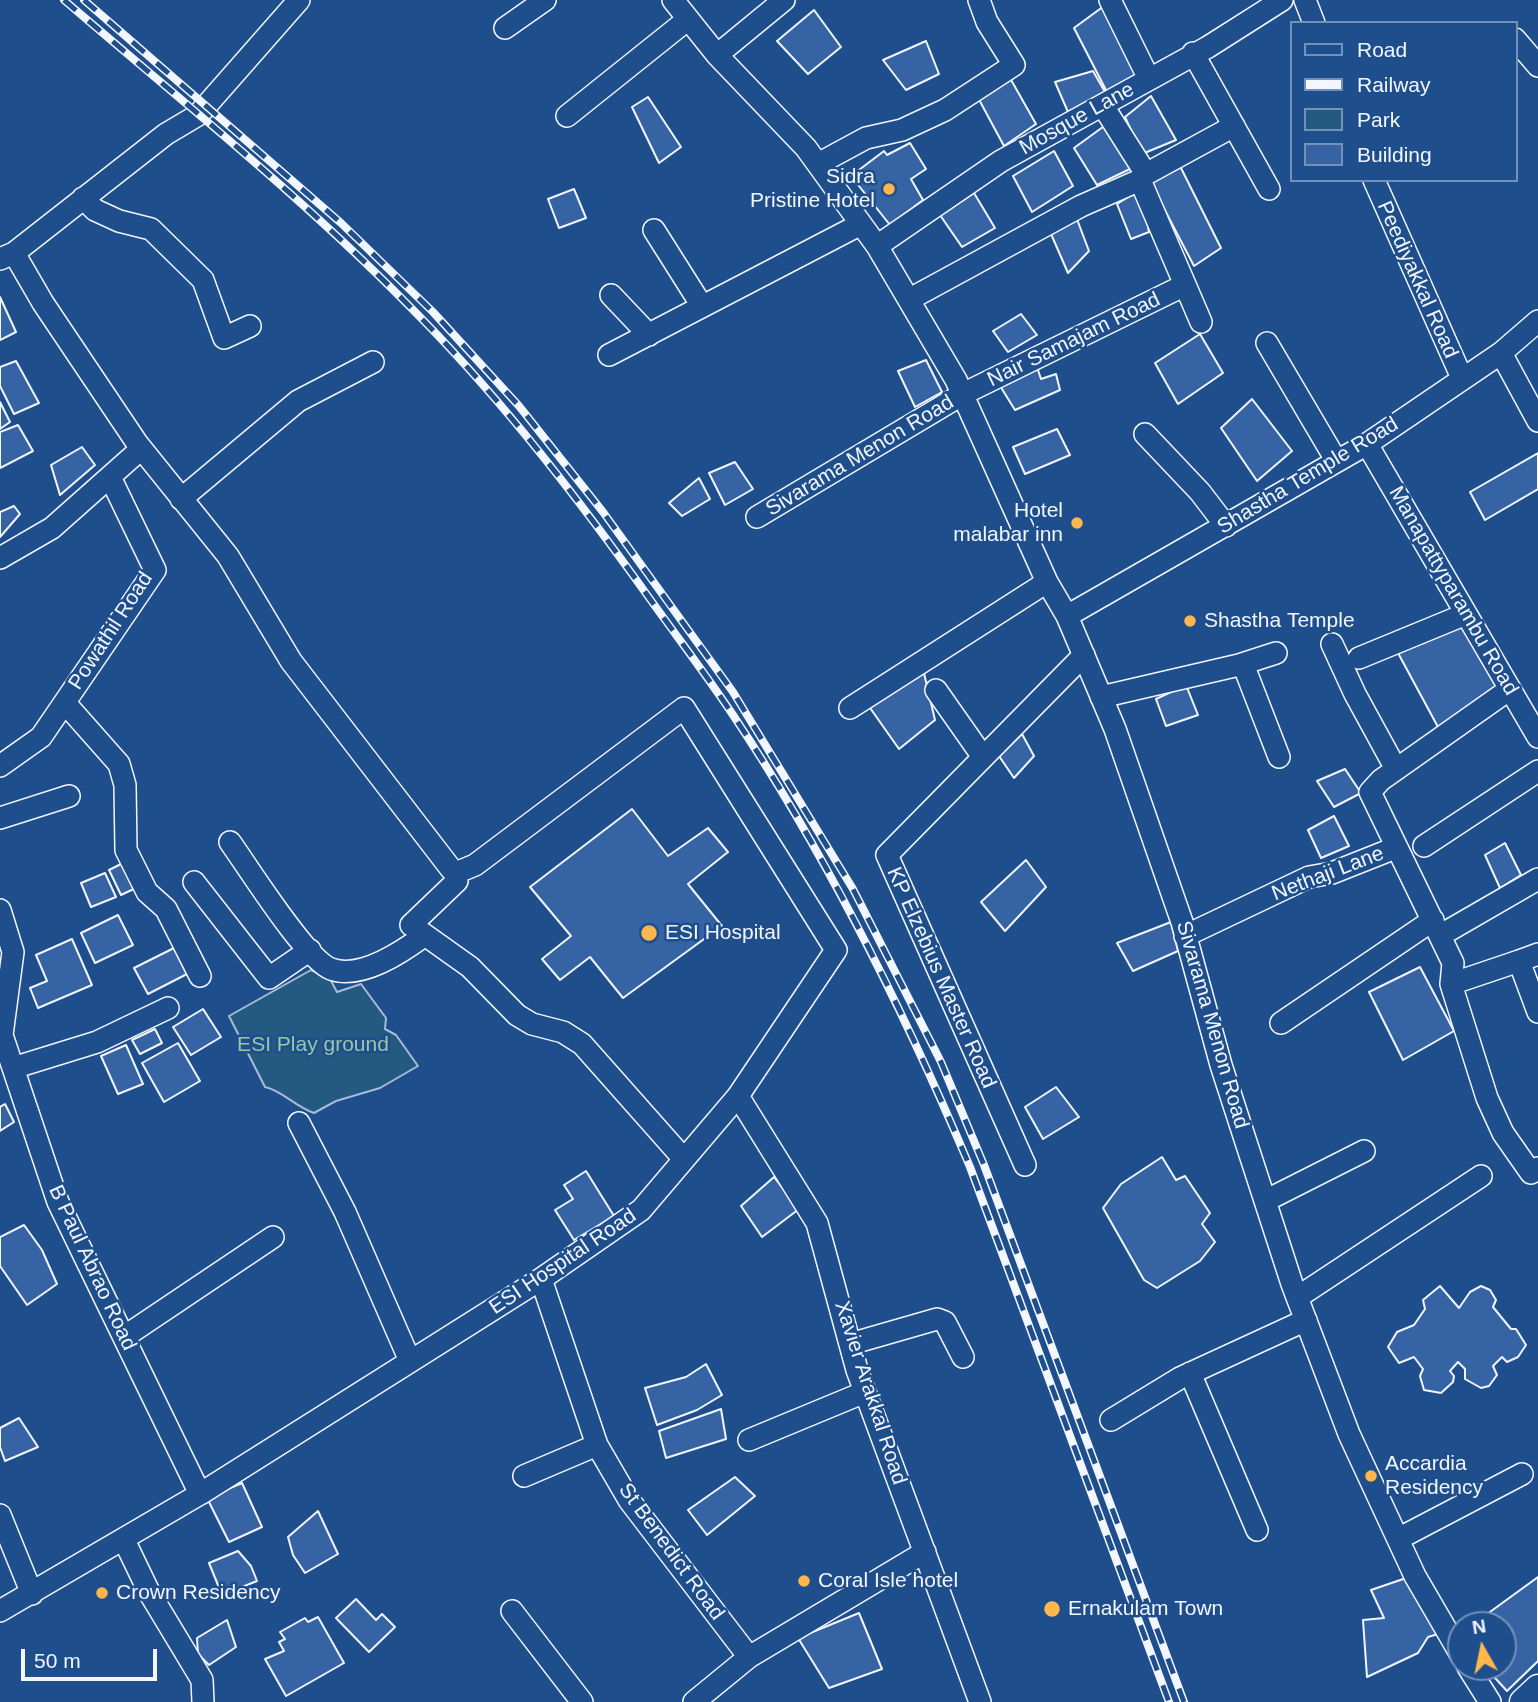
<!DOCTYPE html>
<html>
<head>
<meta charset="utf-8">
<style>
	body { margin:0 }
	#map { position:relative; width:1538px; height:1702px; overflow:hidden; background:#1f4e8c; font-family:Arial,sans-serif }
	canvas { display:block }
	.legend { position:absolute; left:1290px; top:21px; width:228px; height:161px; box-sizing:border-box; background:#1f4e8c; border:2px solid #7391ba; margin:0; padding:9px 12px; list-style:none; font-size:21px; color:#f2f6ff }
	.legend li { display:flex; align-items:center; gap:14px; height:35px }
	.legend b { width:35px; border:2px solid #7391ba }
	.north { position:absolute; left:1447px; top:1611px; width:70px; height:70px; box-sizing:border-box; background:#1f4e8c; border:2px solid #7391ba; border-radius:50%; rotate:351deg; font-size:19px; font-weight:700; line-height:28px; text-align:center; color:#f2f6ff }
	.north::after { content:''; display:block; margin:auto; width:24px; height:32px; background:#ffb74d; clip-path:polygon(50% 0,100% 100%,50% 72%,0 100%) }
	.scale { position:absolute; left:21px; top:1649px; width:136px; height:32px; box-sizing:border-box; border:4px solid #f2f6ff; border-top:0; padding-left:9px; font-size:21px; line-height:24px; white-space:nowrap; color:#f2f6ff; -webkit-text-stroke:5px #1f4e8c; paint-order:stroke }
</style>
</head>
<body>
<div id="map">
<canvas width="1538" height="1702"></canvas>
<ul class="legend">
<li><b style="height:9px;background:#1f4e8c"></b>Road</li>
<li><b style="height:9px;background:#f2f6ff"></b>Railway</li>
<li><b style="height:19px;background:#245a82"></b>Park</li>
<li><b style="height:19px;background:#3563a3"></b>Building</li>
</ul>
<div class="north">N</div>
<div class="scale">50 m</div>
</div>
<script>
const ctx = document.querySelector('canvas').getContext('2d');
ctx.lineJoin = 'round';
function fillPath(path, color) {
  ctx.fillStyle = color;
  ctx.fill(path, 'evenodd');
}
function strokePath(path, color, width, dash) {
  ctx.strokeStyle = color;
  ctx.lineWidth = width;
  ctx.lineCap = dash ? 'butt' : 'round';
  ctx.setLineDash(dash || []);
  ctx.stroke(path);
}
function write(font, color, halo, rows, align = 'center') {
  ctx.font = font + ' Arial,sans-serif';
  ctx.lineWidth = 5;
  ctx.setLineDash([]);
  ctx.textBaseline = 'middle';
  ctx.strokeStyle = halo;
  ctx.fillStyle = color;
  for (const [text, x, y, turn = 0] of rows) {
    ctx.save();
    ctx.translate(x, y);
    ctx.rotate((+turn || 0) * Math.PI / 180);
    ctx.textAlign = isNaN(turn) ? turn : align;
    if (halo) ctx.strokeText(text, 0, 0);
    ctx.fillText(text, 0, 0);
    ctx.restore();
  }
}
const green = new Path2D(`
	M311 970 330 979 337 992 361 984 386 1018 385 1029 396 1035 418 1066 380 1088 336 1101 314 1113C296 1107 281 1090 265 1087L229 1016Z`);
fillPath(green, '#245a82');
strokePath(green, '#a8bbd7', 2);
const building = new Path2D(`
	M1104 6 1140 75 1107 92 1074 28Z
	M814 10 841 47 808 74 777 41Z
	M926 41 939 74 906 90 883 60Z
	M1093 71 1105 92 1068 112 1055 82Z
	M1010 78 1036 124 1004 146 976 94Z
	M1151 96 1176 140 1142 154 1125 117Z
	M648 97 681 147 659 163 632 107Z
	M1107 124 1132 168 1097 185 1074 148Z
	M910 143 926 169 911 179 923 200 890 225 851 176 884 151 887 155Z
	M1054 151 1073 186 1032 212 1013 176Z
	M1177 160 1221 248 1194 266 1147 176Z
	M574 189 586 218 559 228 548 199Z
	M1141 189 1149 232 1131 239 1117 204Z
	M974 193 995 228 962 247 940 215Z
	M1075 214 1089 251 1068 273 1048 227Z
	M0 297 16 332 0 340Z
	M1021 314 1037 335 1008 352 993 331Z
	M1200 334 1223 373 1178 404 1155 363Z
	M926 360 942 392 915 407 898 371Z
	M16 361 39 403 14 414 0 386V367Z
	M1036 364 1041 379 1056 374 1060 390 1015 410 997 381Z
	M1252 399 1292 451 1257 481 1221 428Z
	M0 402 10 422 0 429Z
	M18 425 33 451 0 468V432Z
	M1057 429 1070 455 1025 474 1013 447Z
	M82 447 95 465 60 495 51 465Z
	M1538 453V489L1485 520 1470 492Z
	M735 462 753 489 725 505 709 473Z
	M699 478 710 499 682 516 669 503Z
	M14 506 20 514 0 537V512Z
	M1464 624 1499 687 1438 727 1398 653Z
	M923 669 935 720 899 749 868 705Z
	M1186 685 1198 715 1166 726 1156 699Z
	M1022 734 1034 756 1014 778 999 756Z
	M1345 769 1361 793 1334 807 1317 781Z
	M632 809 668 856 708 828 728 852 688 884 722 926 623 998 590 957 560 980 542 959 571 936 530 887Z
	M1334 816 1349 846 1321 858 1308 830Z
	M1505 843 1521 875 1500 888 1485 855Z
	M1026 860 1046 887 1005 931 981 902Z
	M127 861 140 886 121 895 109 870Z
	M105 873 116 897 91 907 81 883Z
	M118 915 133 945 95 963 81 933Z
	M1171 922 1178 951 1133 971 1117 943Z
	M72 939 92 985 38 1008 30 988 47 981 36 955Z
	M174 948 187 974 148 994 134 968Z
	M1420 967 1454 1031 1403 1060 1369 992Z
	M203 1009 221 1037 191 1055 173 1027Z
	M155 1029 162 1043 140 1054 132 1040Z
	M178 1043 200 1081 164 1102 142 1063Z
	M126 1045 143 1084 118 1094 101 1056Z
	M1056 1087 1079 1117 1043 1139 1025 1107Z
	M5 1104 14 1122 0 1131V1107Z
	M1162 1157 1176 1180 1185 1176 1210 1213 1202 1224 1215 1242 1200 1261 1157 1288 1144 1280 1103 1208 1121 1184Z
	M586 1171 614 1216 574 1240 555 1210 573 1199 564 1185Z
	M774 1177 799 1209 762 1237 741 1206Z
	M24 1225 42 1250 57 1284 27 1305 0 1266V1237Z
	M1440 1286 1459 1308 1470 1292 1481 1286 1490 1290 1496 1300 1493 1307 1511 1329H1516L1526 1345 1518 1357 1507 1362 1502 1357 1493 1366 1497 1375 1489 1386 1481 1388 1465 1379V1369L1458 1362 1450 1371 1454 1376 1453 1382 1441 1393 1424 1390 1420 1376 1423 1369 1414 1357 1399 1363 1388 1347 1397 1332 1414 1325 1425 1309 1423 1300Z
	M706 1364 722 1395 697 1410 657 1425 645 1388 686 1377Z
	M721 1409 726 1439 666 1458 659 1431Z
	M19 1418 38 1447 5 1461 0 1447V1428Z
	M735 1477 755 1496 707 1535 688 1510Z
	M242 1483 262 1527 229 1542 207 1498Z
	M318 1511 338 1554 305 1573 293 1555 288 1537Z
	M238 1551 251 1566 257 1581 222 1595 209 1563Z
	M1412 1576 1438 1634 1428 1637 1418 1653 1367 1677 1363 1620 1384 1618 1371 1590Z
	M1538 1577V1661L1507 1691 1485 1667H1503V1625H1472Z
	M356 1599 376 1620 382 1614 395 1627 369 1652 336 1618Z
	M859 1613 882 1669 829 1688 798 1638Z
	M318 1617 344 1663 286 1696 265 1659 284 1651 279 1642 285 1639 280 1632 305 1618 308 1622Z
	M227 1620 236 1647 209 1665 198 1654 197 1638Z`);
fillPath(building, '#3563a3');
strokePath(building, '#f2f6ff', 2);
const minor = new Path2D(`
	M673 0 717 55 806 148 877 246 956 380 1047 582 1067 616 1115 729 1182 922 1221 1065 1292 1284 1349 1434 1415 1576 1461 1655
	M1110 0 1149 79
	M1305 0 1314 23
	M505 28 545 0
	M1515 39 1538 66
	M1193 53 1269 189
	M717 55 784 0
	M1103 106 1146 174 1234 126
	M567 116 687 20
	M818 164 866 138 902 130 945 110 1014 65 987 22 979 0
	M1374 180 1462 378
	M83 198 95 210 119 221 151 229 203 280 224 338 250 326
	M654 230 702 306
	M877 246 1001 161 1208 47 1282 0
	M0 259 14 253 166 134 198 115 299 0
	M611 295 649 335
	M910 299 1081 206 1140 180 1201 322
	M1267 343 1336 460
	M1501 353 1538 421
	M609 355 861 224
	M1145 434 1200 492 1226 526
	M1367 444 1538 737
	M181 499 298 401 373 362
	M757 517 963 394 1185 285
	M0 558 52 528 141 449
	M1067 616 1367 444 1501 353 1538 321
	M1332 644 1355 694 1396 769
	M1359 658 1466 614
	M1243 664 1279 757
	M936 690 983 757
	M1101 697 1239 665 1276 653
	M65 703 119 764 125 785 126 850 147 892 166 909 200 976
	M850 708 1047 582
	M0 766 41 737 155 570 110 477
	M0 818 69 796
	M230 842C248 867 306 960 331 969 361 980 402 952 425 935
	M1424 846 1538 771
	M457 881 411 925 470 967 517 1015 532 1024 563 1032 582 1044 683 1158
	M194 882 269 978 310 950
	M0 910 13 952 2 1035 58 1202 200 1494
	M1441 935 1538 879
	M1185 936 1309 877 1332 873 1395 848
	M1538 954 1519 961 1538 1012
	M1519 961 1451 984 1487 1098 1503 1133 1531 1173 1538 1168
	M1451 984 1453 963 1370 792 1381 780 1510 689
	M1281 1023 1433 920
	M13 1068 97 1042 168 1008
	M738 1096 817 1223 857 1370 980 1702
	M299 1123 345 1212 410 1361
	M1025 1165 887 855 1084 655
	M1265 1201 1364 1151
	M541 1279 597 1445 629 1500 749 1657
	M1298 1297 1481 1176
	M124 1337 273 1237
	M850 1344 937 1319 945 1322 963 1357
	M1190 1373 1257 1530
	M1111 1420 1180 1378 1306 1320
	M749 1440 865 1392
	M524 1476 597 1445
	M0 1515 32 1594
	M1398 1539 1522 1474
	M124 1540 149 1592 202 1680 203 1702
	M0 1611 200 1494 541 1279 641 1210 738 1096 836 950 684 708 475 865 458 872 451 869 291 661 228 556 137 443 43 303 14 253
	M512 1611 582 1702
	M1468 1667 1490 1702
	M694 1702 749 1657 925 1552`);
const major = new Path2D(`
	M1523 1702 1538 1688`);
strokePath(minor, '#f2f6ff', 24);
strokePath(major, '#f2f6ff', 29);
strokePath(minor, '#1f4e8c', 21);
strokePath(major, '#1f4e8c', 26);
const rail = new Path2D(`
	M64 0C185 104 312 205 423 320 507 406 580 501 650 599 678 638 707 676 733 715 828 857 904 1011 970 1167L1169 1702
	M84 0 341 223 433 312 519 406 603 512 733 692 853 889 941 1062 984 1165 1184 1702`);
strokePath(rail, '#f2f6ff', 8);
strokePath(rail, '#1f4e8c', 5, [16]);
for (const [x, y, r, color] of [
	[889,189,7,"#ffb74d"],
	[1077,523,7,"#ffb74d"],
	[1190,621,7,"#ffb74d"],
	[649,933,9,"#ffb74d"],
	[1371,1476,7,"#ffb74d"],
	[804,1581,7,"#ffb74d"],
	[102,1593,7,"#ffb74d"],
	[1052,1609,9,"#ffb74d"]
]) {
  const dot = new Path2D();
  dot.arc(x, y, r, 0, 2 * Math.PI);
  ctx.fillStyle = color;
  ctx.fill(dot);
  strokePath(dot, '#1f4e8c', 2.5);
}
write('21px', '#f2f6ff', '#1f4e8c', [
	["Mosque Lane",1077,119,-29],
	["Peediyakkal Road",1417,280,66],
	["Nair Samajam Road",1074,340,-26],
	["Sivarama Menon Road",860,456,-31],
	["Shastha Temple Road",1308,476,-31],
	["Manapattyparambu Road",1453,591,60],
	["Powathil Road",111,631,-57],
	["Nethaji Lane",1328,874,-21],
	["KP Elzebius Master Road",941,978,66],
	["Sivarama Menon Road",1212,1025,74],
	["ESI Hospital Road",563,1262,-34],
	["B Paul Abrao Road",92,1268,65],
	["Xavier Arakkal Road",870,1393,72],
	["St Benedict Road",671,1552,54]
]);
write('21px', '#f2f6ff', '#1f4e8c', [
	["Sidra",875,177,"right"],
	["Pristine Hotel",875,201,"right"],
	["Hotel",1063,511,"right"],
	["malabar inn",1063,535,"right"],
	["Shastha Temple",1204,621],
	["ESI Hospital",665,933],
	["Accardia",1385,1464],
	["Residency",1385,1488],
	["Coral Isle hotel",818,1581],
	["Crown Residency",116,1593],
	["Ernakulam Town",1068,1609]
], 'left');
write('21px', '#97c8a6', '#1f4e8c', [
	["ESI Play ground",313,1045]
]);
</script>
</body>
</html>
